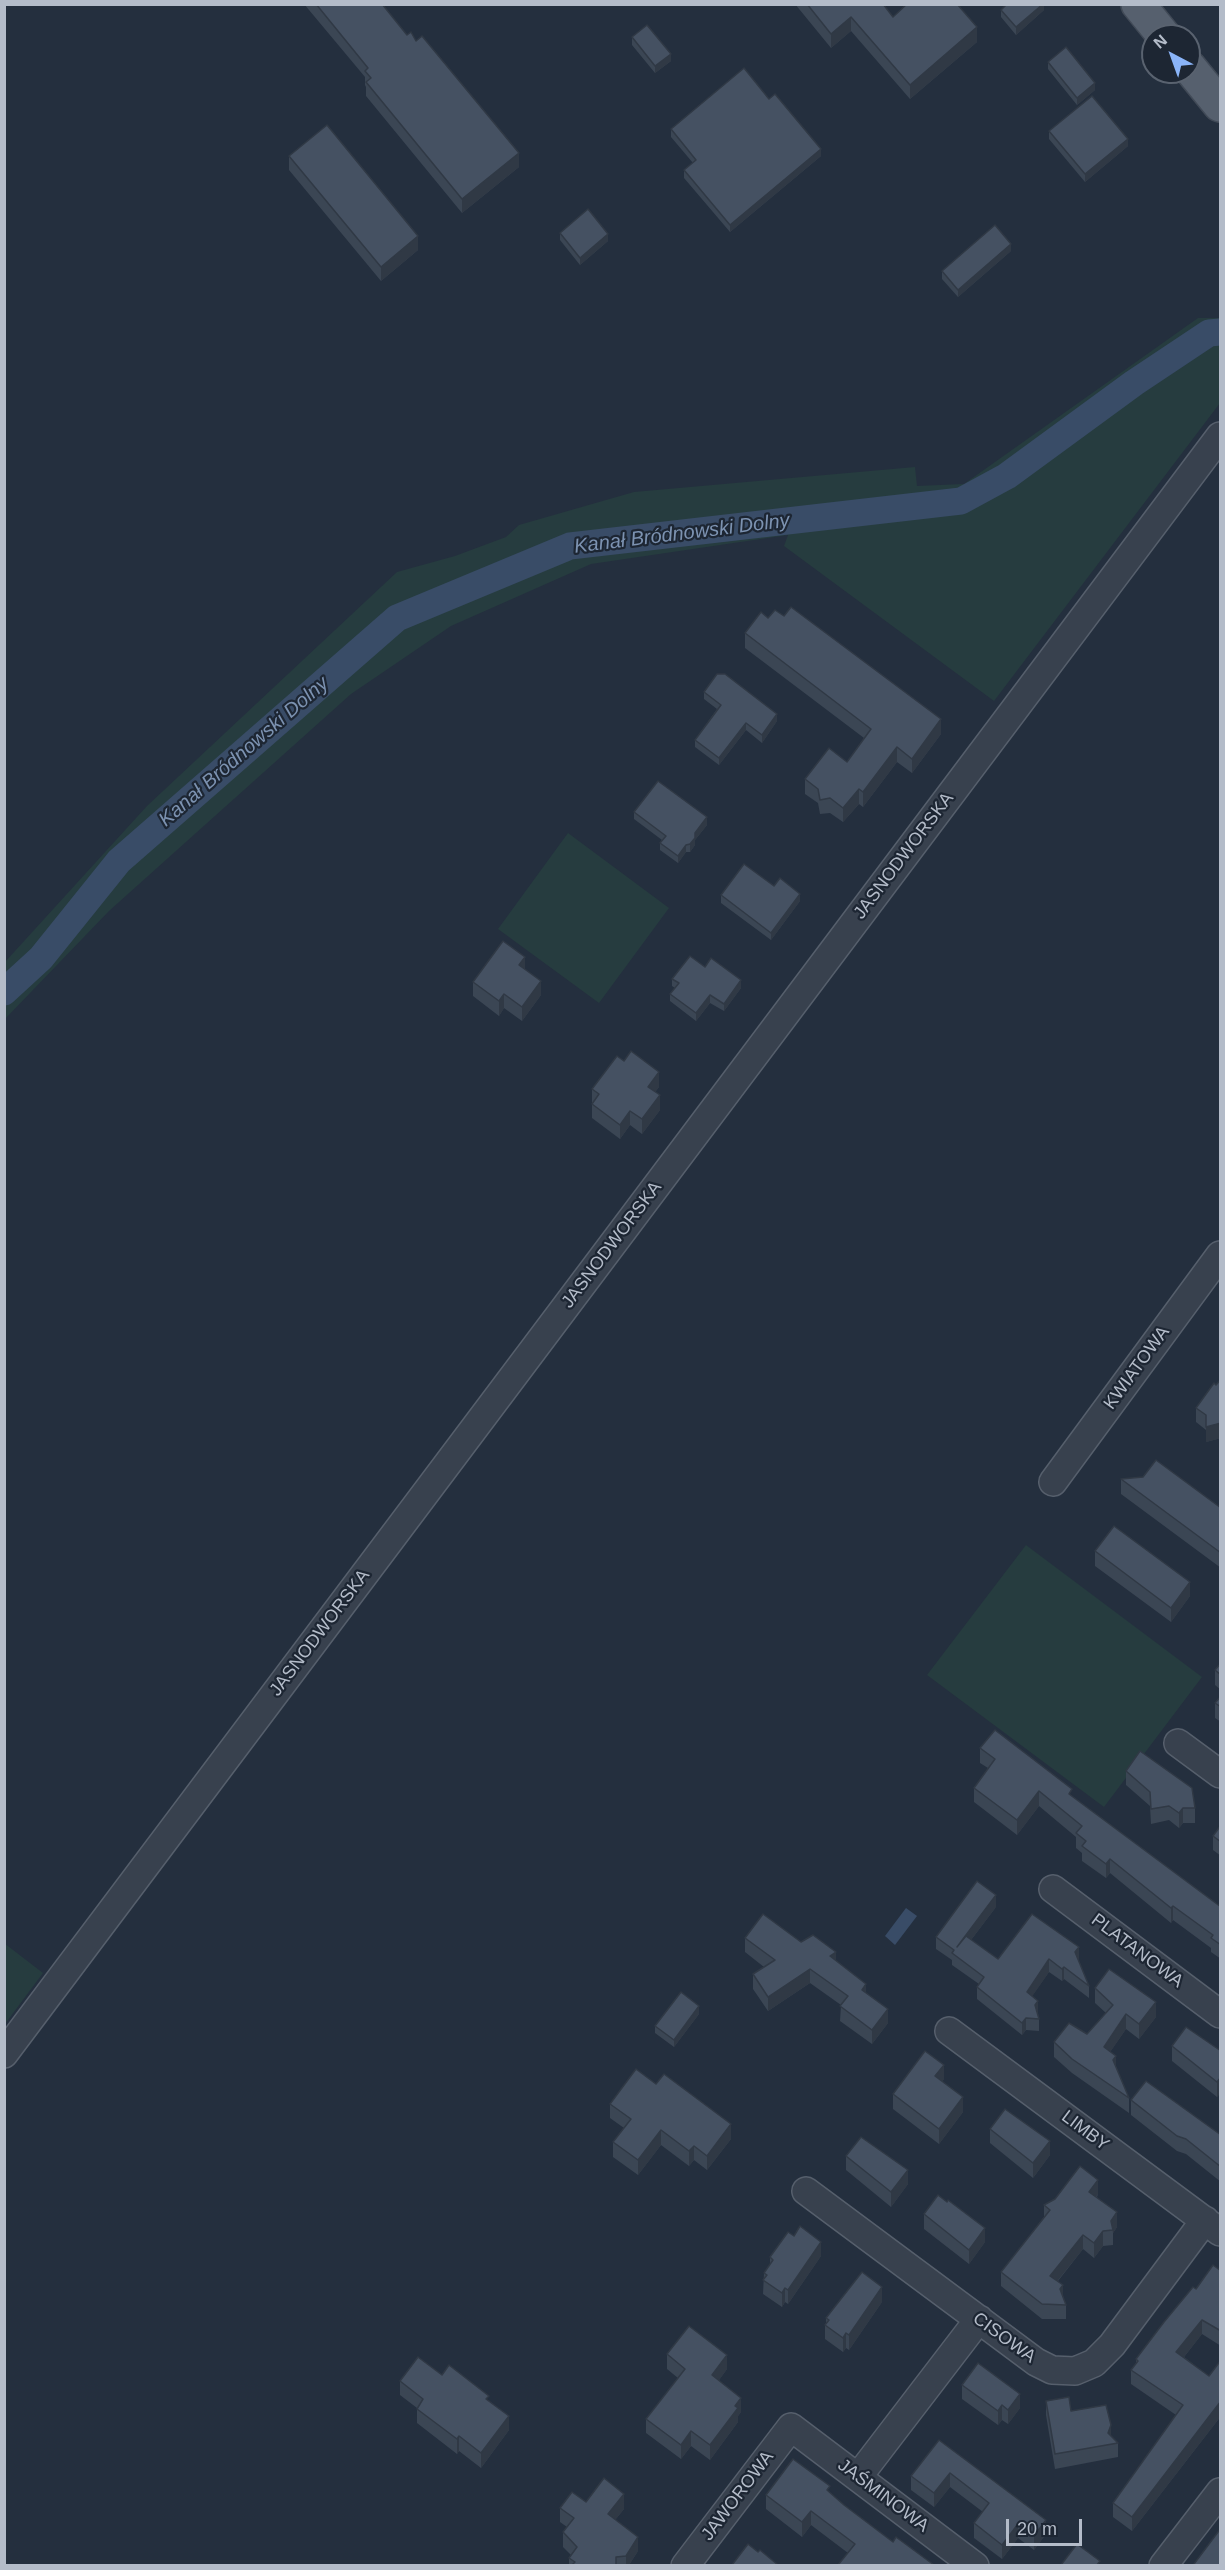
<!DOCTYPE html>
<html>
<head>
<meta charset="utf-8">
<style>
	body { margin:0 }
	#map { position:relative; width:1225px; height:2570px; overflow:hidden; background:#242f3e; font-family:Helvetica,sans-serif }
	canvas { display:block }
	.frame { position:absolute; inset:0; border:6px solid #b4bcc9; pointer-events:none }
	.north { position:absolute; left:1141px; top:24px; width:60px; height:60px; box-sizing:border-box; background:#1d2633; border:2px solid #59626f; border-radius:50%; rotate:319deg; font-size:16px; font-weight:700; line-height:24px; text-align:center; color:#b4bcc9 }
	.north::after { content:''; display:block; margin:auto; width:21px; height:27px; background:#8ab4f8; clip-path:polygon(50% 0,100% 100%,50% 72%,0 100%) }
	.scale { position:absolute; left:1006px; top:2519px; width:76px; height:27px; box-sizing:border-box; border:3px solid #b4bcc9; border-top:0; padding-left:8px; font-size:18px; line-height:21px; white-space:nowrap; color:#b4bcc9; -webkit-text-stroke:4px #1d2633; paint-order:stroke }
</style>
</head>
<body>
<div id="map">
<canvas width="1225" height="2570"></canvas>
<div class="frame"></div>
<div class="north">N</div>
<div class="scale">20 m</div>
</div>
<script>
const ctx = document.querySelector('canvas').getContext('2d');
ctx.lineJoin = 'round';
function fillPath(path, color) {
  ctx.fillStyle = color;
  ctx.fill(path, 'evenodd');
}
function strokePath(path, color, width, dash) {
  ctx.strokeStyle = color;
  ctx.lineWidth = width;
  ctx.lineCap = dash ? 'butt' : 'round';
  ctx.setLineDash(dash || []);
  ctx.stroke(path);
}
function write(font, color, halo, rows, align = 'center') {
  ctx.font = font + ' Helvetica,sans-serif';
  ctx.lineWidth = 4.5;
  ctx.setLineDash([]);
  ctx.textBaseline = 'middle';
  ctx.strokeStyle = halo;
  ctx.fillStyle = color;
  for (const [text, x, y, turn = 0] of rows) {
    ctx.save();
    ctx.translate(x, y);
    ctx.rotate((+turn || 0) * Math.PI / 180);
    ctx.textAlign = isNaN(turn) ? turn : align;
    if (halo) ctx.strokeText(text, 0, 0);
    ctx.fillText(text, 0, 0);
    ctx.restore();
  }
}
fillPath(new Path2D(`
	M1198 318H1220V403L994 701 784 546 788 535 591 564 451 626 351 694 109 911 5 1019V962L147 806 397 572 455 556 506 537 519 525 634 492 915 467 917 486 964 484Z
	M568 833 669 908 599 1003 498 929Z
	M1026 1545 1202 1677 1104 1807 927 1675Z
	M4 1943 43 1973 5 2024H4Z`), '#263c3f');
fillPath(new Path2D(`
	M906 1908 917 1916 895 1945 885 1936Z`), '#394c67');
strokePath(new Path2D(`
	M4 992 41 958 119 861 397 618 570 546 961 501 1007 476 1134 383 1209 333 1220 332`), '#394c67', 27);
const minor = new Path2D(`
	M1053 1482 1220 1255
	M1178 1743 1220 1774
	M1053 1889 1220 2014
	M949 2031 1220 2232
	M4 2054 1220 436
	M806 2191 1036 2362 1052 2370 1075 2371 1094 2363 1112 2345 1205 2220
	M858 2477 979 2319
	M685 2566 791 2427 975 2566
	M1163 2566 1220 2492`);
const major = new Path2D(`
	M1138 4 1164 36
	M1189 67 1220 105`);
strokePath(minor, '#565f6c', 30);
strokePath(major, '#414a57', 36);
strokePath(minor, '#38414e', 27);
strokePath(major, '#56606e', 33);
fillPath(new Path2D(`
	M304 4H382L407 35 416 41 519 167 462 213 366 96V87L365 85V77Z
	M795 4H883L893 17 977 42 910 99 851 31 831 48Z
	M1044 4V10L1016 35 1001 17V10Z
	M632 37 671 61 655 73 632 45Z
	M1048 62 1095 90 1077 105 1048 69Z
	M769 99 821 156 730 232 684 178V170L693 163 671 137V129Z
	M1049 131 1128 146 1085 182 1049 139Z
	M289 156 418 250 381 281 289 170Z
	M560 233 608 241 580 265 560 240Z
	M1011 251 958 297 942 279V271Z
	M745 633 941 734 912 773 897 762 863 807 859 804 843 822 830 813 820 814 818 803 805 794V779L847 762 864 738 745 648Z
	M704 692 777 721 762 743 746 730 719 765 695 747V740L717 709 704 699Z
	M634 812 707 825 695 840V845L690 852H686L678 863 660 850V843L662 840 634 819Z
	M774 886 800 901 771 940 721 903V895Z
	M705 967 741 988 724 1011 710 1003 696 1021 670 1001V994L675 988 672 986V979Z
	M473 982 541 995 522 1021 504 1008 499 1016 473 996Z
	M659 1087 655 1092 660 1110 642 1134 630 1125 620 1139 592 1118V1089Z
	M1221 1379V1438L1206 1442V1430L1196 1422V1408L1216 1385Z
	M1121 1479 1221 1508V1568L1121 1494Z
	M1095 1551 1190 1596 1171 1622 1095 1566Z
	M1221 1663V1690L1215 1685V1670Z
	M1221 1696V1722L1215 1718V1703Z
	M980 1748 1072 1796 1221 1907V1959L1211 1952V1948L1173 1920 1171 1923 1110 1873 1106 1878 1082 1861V1853L1076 1848V1837L1039 1806 1017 1835 974 1802V1788L988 1768 980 1763Z
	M1126 1771 1195 1808V1823H1183L1179 1828 1169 1820 1151 1824 1150 1806 1126 1785Z
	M1221 1825V1856L1213 1850V1836Z
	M996 1907 971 1940 998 1959H1079L1078 1960 1089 1986V1998L1064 1979 1062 1981 1049 1972 1032 1996 1038 2013V2014L1039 2019V2031L1026 2030 1022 2035 977 1999V1987L979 1984 952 1965V1960L936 1949V1937Z
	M745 1938 801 1942 836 1961 866 1993 888 2023 872 2044 840 2021 841 2005 810 1983 768 2011 753 1989V1974L764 1967 745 1952Z
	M1095 1988 1156 2017 1139 2039 1126 2029 1110 2052 1129 2098V2113L1072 2073 1054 2057V2042L1087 2034 1106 2013 1095 2003Z
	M699 2014 674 2047 655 2033V2026Z
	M1172 2046 1221 2051V2092L1217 2097 1172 2061Z
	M944 2079 942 2082 963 2112 939 2144 893 2109V2094Z
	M1131 2100 1221 2135V2182L1186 2154 1177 2151 1131 2115Z
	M610 2104 731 2139 707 2170 694 2160 689 2166 661 2145 638 2175 613 2157V2142L624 2128 610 2118Z
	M990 2129 1050 2155 1033 2178 990 2143Z
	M846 2156 908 2184 891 2207 846 2170Z
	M1098 2194 1097 2197 1117 2227 1113 2233V2245L1103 2246 1094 2258 1083 2249 1058 2281 1066 2305V2319H1042L1001 2286V2272L1044 2217V2205Z
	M924 2214 985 2242 969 2264 924 2229Z
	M821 2256 788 2304 785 2302 782 2307 763 2294 764 2273 770 2265V2257Z
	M1221 2271V2346L1202 2334 1184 2357 1209 2376 1221 2360V2416L1132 2531 1113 2517V2503L1176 2415 1131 2384V2370L1136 2363V2359L1196 2289Z
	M882 2302 849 2350 846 2348 843 2352 825 2339V2325L826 2323V2318Z
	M667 2354 727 2369 719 2380 741 2412 738 2416V2422L710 2460 691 2446 681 2459 646 2433V2419L678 2378 667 2369Z
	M442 2375 489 2401 509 2430 481 2468 459 2451 457 2454 417 2423V2408L400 2395V2381Z
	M962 2385 1020 2408 1008 2424 1002 2420 998 2425 962 2399Z
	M1046 2401 1071 2411 1111 2436 1118 2443V2457L1055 2469 1046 2415Z
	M939 2440 1046 2534 1034 2550 1018 2538 1002 2559 974 2538V2523L983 2512 950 2487 934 2507 911 2490V2476Z
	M830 2493 844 2505 893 2542 934 2565 848 2553 811 2525 802 2537 766 2509V2495Z
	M586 2502 624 2509 615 2520 638 2551 629 2565H569V2558L571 2555 563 2547V2532L567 2527 560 2522V2508Z`), '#3b4654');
fillPath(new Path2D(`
	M1043 4H1044V10L1016 35V27Z
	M851 17V31L831 48V34Z
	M977 27V42L910 99V85Z
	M671 54V61L655 73V66Z
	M1095 83V90L1077 105V98Z
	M1128 139V146L1085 182V174Z
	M821 149V156L730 232V225Z
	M519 153V167L462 213V199Z
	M608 234V241L580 265V258Z
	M418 236V250L381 281V267Z
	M1011 244V251L958 297V290Z
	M777 714V721L762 743V735Z
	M941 719V734L912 773V759Z
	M746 723V730L719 765V758Z
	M897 747V762L863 807V792Z
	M859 789V804L843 822V808Z
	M707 817V825L695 840V845L690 852V844L695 833Z
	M686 845V852L678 863V856Z
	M800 894V901L771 940V933Z
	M525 957V972L519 965Z
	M741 980V988L724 1011V1004Z
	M541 981V995L522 1021V1007Z
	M504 994V1008L499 1016V1001Z
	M710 995V1003L696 1021V1013Z
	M659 1072V1087L648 1101V1087Z
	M660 1095V1110L642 1134V1119Z
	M630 1111V1125L620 1139V1125Z
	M1221 1423V1438L1206 1442V1427Z
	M1190 1582V1596L1171 1622V1608Z
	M1039 1791V1806L1017 1835V1820Z
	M1183 1808V1823L1179 1828V1813Z
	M1110 1859V1873L1106 1878V1864Z
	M996 1895V1907L958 1957 957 1947Z
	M1173 1906V1920L1171 1923V1908Z
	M1079 1947V1959L1075 1964V1952Z
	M836 1952V1966L830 1956Z
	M1049 1959V1972L1027 2004V1992Z
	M1064 1967V1979L1062 1981V1969Z
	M810 1969V1983L768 2011V1997Z
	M866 1984V1999L862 1990Z
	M1038 2001V2013L1035 2017V2005Z
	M1156 2002V2017L1139 2039V2024Z
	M699 2006V2014L674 2047V2040Z
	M888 2009V2023L872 2044V2030Z
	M1126 2014V2029L1104 2061V2047Z
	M1026 2018V2030L1022 2035V2023Z
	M1116 2056V2071L1113 2060Z
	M944 2065V2079L935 2091V2076Z
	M1221 2077V2092L1217 2097V2082Z
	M963 2097V2112L939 2144V2129Z
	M731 2124V2139L707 2170V2156Z
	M661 2130V2145L638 2175V2160Z
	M1050 2141V2155L1033 2178V2163Z
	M694 2146V2160L689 2166V2151Z
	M908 2170V2184L891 2207V2192Z
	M1098 2180V2194L1089 2206V2192Z
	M1117 2212V2227L1113 2233 1111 2221Z
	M985 2228V2242L969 2264V2250Z
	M1103 2231V2246L1094 2258V2243Z
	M1083 2235V2249L1050 2290V2276Z
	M821 2242V2256L788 2304V2290Z
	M1063 2285V2300L1060 2289Z
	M882 2287V2302L849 2350V2335Z
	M785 2288V2302L782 2307V2293Z
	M1202 2320V2334L1176 2367V2352Z
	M846 2333V2348L843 2352V2338Z
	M727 2355V2369L712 2390V2375Z
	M1020 2394V2408L1008 2424V2410Z
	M741 2398V2412L738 2416V2422L710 2460V2445Z
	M1221 2401V2416L1132 2531V2517Z
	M1002 2405V2420L998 2425V2411Z
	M509 2416V2430L481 2468V2453Z
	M1111 2425V2440L1108 2433Z
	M691 2431V2446L681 2459V2445Z
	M459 2436V2451L457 2454V2439Z
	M950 2473V2487L934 2507V2493Z
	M624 2494V2509L608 2529V2514Z
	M811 2511V2525L802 2537V2522Z
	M1046 2520V2534L1034 2550V2536Z
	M1018 2524V2538L1002 2559V2545Z
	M638 2537V2551L629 2565H626V2556Z`), '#303945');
const building = new Path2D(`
	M316 4H382L407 35 411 32 416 41 422 36 519 153 462 199 366 82 371 78 365 71 368 68Z
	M807 4H883L893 17 907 4H957L977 27 910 85 851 17 831 34Z
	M1007 4H1043L1016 27 1001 10Z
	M647 25 671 54 655 66 632 37Z
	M1066 47 1095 83 1077 98 1048 62Z
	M744 68 769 99 775 94 821 149 730 225 684 170 696 160 671 129Z
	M1092 96 1128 139 1085 174 1049 131Z
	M327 125 418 236 381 267 289 156Z
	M588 209 608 234 580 258 560 233Z
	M995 225 1011 244 958 290 942 271Z
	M791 607 941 719 912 759 897 747 863 792 859 789 843 808 830 798 820 800 818 789 805 779 829 748 847 762 871 729 745 633 761 612 768 618 775 610 784 616Z
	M717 674H725L777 714 762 735 746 723 719 758 695 740 721 705 704 692Z
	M658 781 707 817 695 833V838L690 844 686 845 678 856 660 843 666 836 634 812Z
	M744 864 774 886 780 878 800 894 771 933 721 895Z
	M503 941 525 957 519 965 541 981 522 1007 504 994 499 1001 473 982Z
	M690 956 705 967 711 958 741 980 724 1004 710 995 696 1013 670 994 679 983 672 979Z
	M631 1051 659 1072 648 1087 660 1095 642 1119 630 1111 620 1125 592 1104 599 1094 592 1089 617 1056 624 1061Z
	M1221 1379V1423L1206 1427V1415L1196 1408 1214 1383 1216 1385Z
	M1156 1460 1221 1508V1553L1121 1479 1143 1477Z
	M1114 1526 1190 1582 1171 1608 1095 1551Z
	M1221 1663V1675L1215 1670Z
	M1221 1696V1707L1215 1703Z
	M995 1730 1072 1789 1069 1794 1221 1907V1945L1211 1938 1213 1935 1173 1906 1171 1908 1110 1859 1106 1864 1082 1846 1086 1841 1076 1833 1082 1826 1039 1791 1017 1820 974 1788 995 1759 980 1748Z
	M1140 1751 1192 1788 1195 1808H1183L1179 1813 1169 1806 1151 1809 1150 1792 1126 1771Z
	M1221 1825V1842L1213 1836Z
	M977 1881 996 1895 957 1947 966 1936 998 1959 1032 1914 1079 1947 1075 1952 1089 1986 1064 1967 1062 1969 1049 1959 1027 1992 1038 2001 1035 2005 1039 2019 1026 2018 1022 2023 977 1987 984 1977 952 1953 954 1950 936 1937Z
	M763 1914 801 1942 813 1935 836 1952 830 1956 866 1984 862 1990 888 2009 872 2030 840 2006 848 1996 810 1969 768 1997 753 1974 775 1960 745 1938Z
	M1109 1969 1156 2002 1139 2024 1126 2014 1104 2047 1116 2056 1113 2060 1129 2098 1072 2059 1054 2042 1069 2023 1087 2034 1113 2005 1095 1988Z
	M681 1992 699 2006 674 2040 655 2026Z
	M1186 2027 1221 2051V2077L1217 2082 1172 2046Z
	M925 2051 944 2065 935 2076 963 2097 939 2129 893 2094Z
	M636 2069 656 2084 664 2074 731 2124 707 2156 694 2146 689 2151 661 2130 638 2160 613 2142 631 2119 610 2104Z
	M1146 2081 1221 2135V2167L1186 2139 1177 2136 1131 2100Z
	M1005 2109 1050 2141 1033 2163 990 2129Z
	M861 2137 908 2170 891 2192 846 2156Z
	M1080 2166 1098 2180 1089 2192 1117 2212 1111 2221 1113 2230 1103 2231 1094 2243 1083 2235 1050 2276 1063 2285 1060 2289 1066 2305 1042 2304 1001 2272 1050 2210 1044 2205 1055 2199Z
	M938 2195 947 2202 948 2200 985 2228 969 2250 924 2214Z
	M800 2226 821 2242 788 2290 785 2288 782 2293 763 2280 767 2275 764 2273 773 2260 770 2257 788 2232 794 2236Z
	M1213 2265 1221 2271V2331L1202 2320 1176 2352 1209 2376 1221 2360V2401L1132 2517 1113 2503 1183 2405 1131 2370 1138 2361 1136 2359 1164 2322 1193 2287 1196 2289Z
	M862 2272 882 2287 849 2335 846 2333 843 2338 825 2325 829 2320 826 2318Z
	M689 2326 727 2355 712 2375 741 2398 735 2406 738 2408 710 2445 691 2431 681 2445 646 2419 685 2369 667 2354Z
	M418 2357 442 2375 449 2365 489 2396 486 2399 509 2416 481 2453 459 2436 457 2439 417 2409 423 2399 400 2381Z
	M978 2363 1020 2394 1008 2410 1002 2405 998 2411 962 2385Z
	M1069 2397 1071 2411 1106 2405 1111 2425 1108 2433 1118 2443 1055 2454 1046 2401Z
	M939 2440 1046 2520 1034 2536 1018 2524 1002 2545 974 2523 989 2503 950 2473 934 2493 911 2476Z
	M793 2459 830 2486 827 2490 844 2505 893 2542 896 2537 934 2565H838L855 2544 811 2511 802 2522 766 2495Z
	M604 2478 624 2494 608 2514 638 2537 626 2556 616 2557V2565H572L575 2562 569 2558 577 2547 563 2532 574 2518 560 2508 572 2492 586 2502Z
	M1221 2528V2565H1195L1194 2564Z
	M748 2544 758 2552 760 2550 778 2565H732Z
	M1077 2544 1100 2561 1097 2565H1061Z`);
fillPath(building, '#455162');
strokePath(building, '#303945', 1.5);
write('18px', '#b4bcc9', '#1d2633', [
	["JASNODWORSKA",904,856,-53],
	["JASNODWORSKA",612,1245,-53],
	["KWIATOWA",1137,1368,-54],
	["JASNODWORSKA",320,1633,-53],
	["PLATANOWA",1137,1951,37],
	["LIMBY",1085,2131,37],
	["CISOWA",1004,2338,36],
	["JAWOROWA",738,2496,-53],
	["JAŚMINOWA",883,2496,37]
]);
write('italic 20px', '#7c92b1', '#1d2633', [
	["Kanał Bródnowski Dolny",682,534,-7],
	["Kanał Bródnowski Dolny",244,752,-41]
]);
</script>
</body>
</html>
